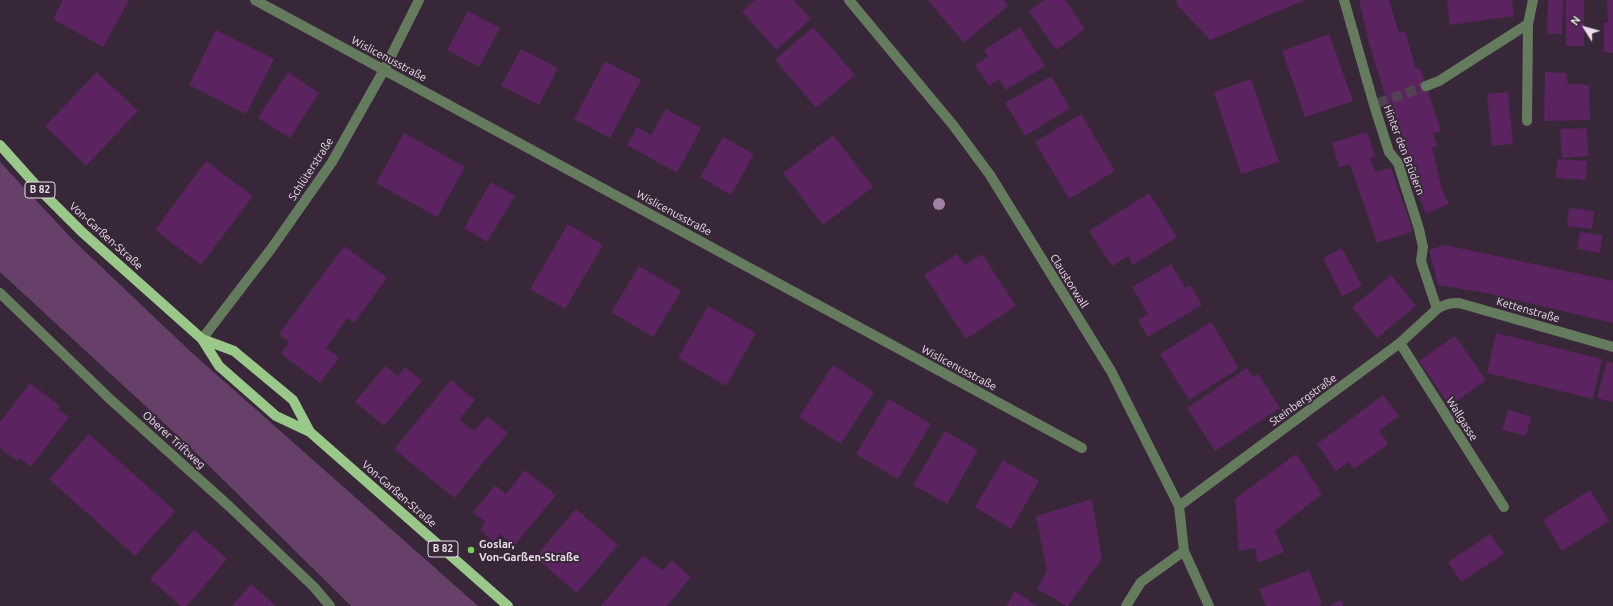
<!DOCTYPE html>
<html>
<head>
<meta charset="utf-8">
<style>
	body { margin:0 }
	#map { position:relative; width:1613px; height:606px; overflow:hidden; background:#382739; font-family:Ubuntu,sans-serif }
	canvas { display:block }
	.north { position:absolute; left:1565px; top:8px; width:40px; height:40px; -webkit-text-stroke:3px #382739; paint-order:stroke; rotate:307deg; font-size:11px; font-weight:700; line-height:16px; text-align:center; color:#e9dee9 }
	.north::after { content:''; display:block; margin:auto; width:14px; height:18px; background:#e9dee9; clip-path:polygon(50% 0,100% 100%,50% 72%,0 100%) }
</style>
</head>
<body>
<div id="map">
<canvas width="1613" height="606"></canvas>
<div class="north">N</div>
</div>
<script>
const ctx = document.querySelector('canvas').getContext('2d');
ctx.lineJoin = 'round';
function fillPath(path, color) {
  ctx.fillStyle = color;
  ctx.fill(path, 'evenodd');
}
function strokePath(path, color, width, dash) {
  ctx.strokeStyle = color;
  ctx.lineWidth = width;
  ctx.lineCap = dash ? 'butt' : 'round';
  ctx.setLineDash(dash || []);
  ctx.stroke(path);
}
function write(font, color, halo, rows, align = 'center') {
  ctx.font = font + ' Ubuntu,sans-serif';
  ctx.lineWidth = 4;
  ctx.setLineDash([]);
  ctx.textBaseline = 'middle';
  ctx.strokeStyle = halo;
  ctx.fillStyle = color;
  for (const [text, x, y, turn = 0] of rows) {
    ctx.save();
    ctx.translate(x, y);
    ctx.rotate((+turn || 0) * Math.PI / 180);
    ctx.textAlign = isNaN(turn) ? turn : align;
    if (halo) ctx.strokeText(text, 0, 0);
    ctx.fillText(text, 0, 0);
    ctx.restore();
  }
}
fillPath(new Path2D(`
	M0 162 75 242 191 352 478 606H351L191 448 0 272Z`), '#664069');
fillPath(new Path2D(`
	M63 0H129L103 47 53 19Z
	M755 0H794L811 19 776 50 742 11Z
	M928 0H1003L1008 6 964 43Z
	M1044 0H1065L1085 29 1056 50 1029 11Z
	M1176 0H1305L1210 40 1178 6Z
	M1359 0H1389L1399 33 1405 31 1416 69 1420 68 1441 131 1433 133 1437 146 1432 148 1442 190 1449 204 1426 214 1404 157 1369 43Z
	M1447 0H1512L1514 16 1450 25Z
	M1548 0H1563L1562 34H1547Z
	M1566 0H1584V46H1566Z
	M1607 0H1613V53L1604 52V23H1608Z
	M468 11 500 28 479 67 447 50Z
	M813 27 855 75 816 108 775 60Z
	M1020 27 1045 66 1006 90 999 79 989 86 975 65 988 57 984 50Z
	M216 30 274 59 246 114 189 85Z
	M1329 34 1353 101 1305 117 1282 51Z
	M521 49 558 68 539 105 501 86Z
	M605 61 641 80 610 138 574 119Z
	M97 72 138 111 86 166 45 126Z
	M288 72 319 93 290 138 258 118Z
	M1545 72 1566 73 1568 84 1589 85 1590 120 1544 121Z
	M1051 76 1070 108 1025 136 1005 103Z
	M1251 79 1279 162 1241 174 1214 92Z
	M1508 92 1513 144 1492 146 1487 94Z
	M666 109 701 128 677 173 627 145 637 127 651 135Z
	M1081 114 1115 171 1069 199 1035 142Z
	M1587 128 1588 156 1562 158 1560 129Z
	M1367 132 1375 156 1370 158 1375 172 1391 168 1413 231 1377 243 1350 164 1339 167 1332 143Z
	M404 133 465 167 437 217 376 183Z
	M833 135 873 187 823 225 783 173Z
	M723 137 754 154 731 195 700 177Z
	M1557 159 1587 161 1586 180 1556 178Z
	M206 161 253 196 201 265 155 230Z
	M491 182 515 196 487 242 464 228Z
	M1149 193 1177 237 1133 265 1128 256 1112 266 1089 231Z
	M1569 208 1594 211 1592 229 1567 226Z
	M568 224 603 245 565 309 530 289Z
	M1580 232 1602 235 1600 253 1577 249Z
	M1445 245 1613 281V323L1486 293 1438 285 1429 250Z
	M344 246 387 278 354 323 347 318 326 348 339 358 320 383 281 354 289 342 279 334Z
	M1342 248 1362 286 1342 296 1323 258Z
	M957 254 965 265 982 254 1016 306 966 339 924 275Z
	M1171 264 1185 288 1190 285 1202 305 1148 337 1138 320 1148 314 1132 287Z
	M639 266 681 291 653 337 611 312Z
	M1391 275 1416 306 1377 338 1352 307Z
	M708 306 756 333 726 386 678 358Z
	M1211 322 1239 368 1189 400 1160 354Z
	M1496 333 1602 359 1593 399 1487 373Z
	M1455 336 1486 380 1450 406 1419 361Z
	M1607 361 1613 363V402L1597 398Z
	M833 365 874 392 841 444 799 417Z
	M385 366 398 376 405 367 422 381 384 426 355 402Z
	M1247 368 1253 377 1258 374 1280 408 1215 451 1187 408Z
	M451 380 475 400 459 419 474 431 487 416 508 433 454 498 394 449Z
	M30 383 60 406 58 409 69 417 31 467 19 458 17 461 0 448V422Z
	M1383 395 1399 416 1379 431 1388 444 1354 469 1348 462 1336 471 1317 444Z
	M889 399 931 424 898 479 856 454Z
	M1508 410 1531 417 1526 436 1502 430Z
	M945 431 978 450 947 504 913 485Z
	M89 434 175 511 135 556 49 479Z
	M1296 454 1322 494 1275 531 1284 552 1258 563 1255 548 1239 551 1235 499Z
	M1003 460 1039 481 1011 529 975 507Z
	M525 470 556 495 514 546 500 534 494 542 480 530 485 522 473 512 495 485 506 494Z
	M1590 490 1609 521 1562 551 1543 520Z
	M1092 499 1102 559 1068 606H1067L1037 589 1047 571 1036 516Z
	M576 509 618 545 577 593 535 557Z
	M194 530 227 559 187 606H181L150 579Z
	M1490 534 1504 554 1461 582 1448 562Z
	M643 555 663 571 672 560 691 577 667 606H601Z
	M1309 570 1322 604 1318 606H1266L1259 589Z
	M251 584 276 606H232Z
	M1015 591 1037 606H1006Z
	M1340 600 1344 606H1329Z`), '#5b235f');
strokePath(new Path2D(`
	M1378 103 1426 86`), '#534253', 10, [10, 5]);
strokePath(new Path2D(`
	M255 0 1082 448
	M849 0 953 125 990 175 1111 371 1179 506 1184 551 1209 606
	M1344 0 1374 105 1389 152 1398 163 1419 229 1423 247 1421 261 1437 309
	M1426 86 1439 81 1528 24 1533 0
	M1527 121 1528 24
	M0 293 111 400 230 507 314 587 330 606
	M202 339 271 249 332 162 384 70 419 0
	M1400 343 1504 507
	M1179 506 1400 343 1437 309C1445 304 1450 303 1459 303L1613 347
	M1126 606 1141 582 1184 551`), '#657b5d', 10);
strokePath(new Path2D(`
	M0 145 43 193 82 232 202 339 219 366 276 416 310 432 508 606
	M202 339 234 351 293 400 310 432`), '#9ac889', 10);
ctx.fillStyle = '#a381a5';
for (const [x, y] of [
	[939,204]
]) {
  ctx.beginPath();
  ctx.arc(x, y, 6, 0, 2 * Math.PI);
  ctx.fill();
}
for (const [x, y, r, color] of [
	[471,550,4,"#7bd155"]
]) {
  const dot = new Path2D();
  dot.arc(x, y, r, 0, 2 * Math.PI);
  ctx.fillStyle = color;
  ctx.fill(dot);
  strokePath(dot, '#382739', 1.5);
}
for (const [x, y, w] of [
	[40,190,30],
	[443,549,30]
]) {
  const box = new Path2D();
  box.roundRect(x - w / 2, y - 8, w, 16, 3);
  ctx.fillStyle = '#382739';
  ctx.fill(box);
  strokePath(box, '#e9dee9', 1);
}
write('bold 10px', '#e9dee9', null, [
	["B 82",40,190],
	["B 82",443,549]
]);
write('11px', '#e9dee9', '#382739', [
	["Wislicenusstraße",389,59,28],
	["Hinter den Brüdern",1404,150,69],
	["Schlüterstraße",311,169,-57],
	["Wislicenusstraße",674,213,28],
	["Von-Garßen-Straße",106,236,42],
	["Claustorwall",1069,281,58],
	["Kettenstraße",1528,310,16],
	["Wislicenusstraße",959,368,28],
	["Steinbergstraße",1303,400,-36],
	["Wallgasse",1462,419,58],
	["Oberer Triftweg",174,440,42],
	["Von-Garßen-Straße",399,494,41]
]);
write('bold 11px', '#e9dee9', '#382739', [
	["Goslar,",479,544],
	["Von-Garßen-Straße",479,557]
], 'left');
</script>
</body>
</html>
